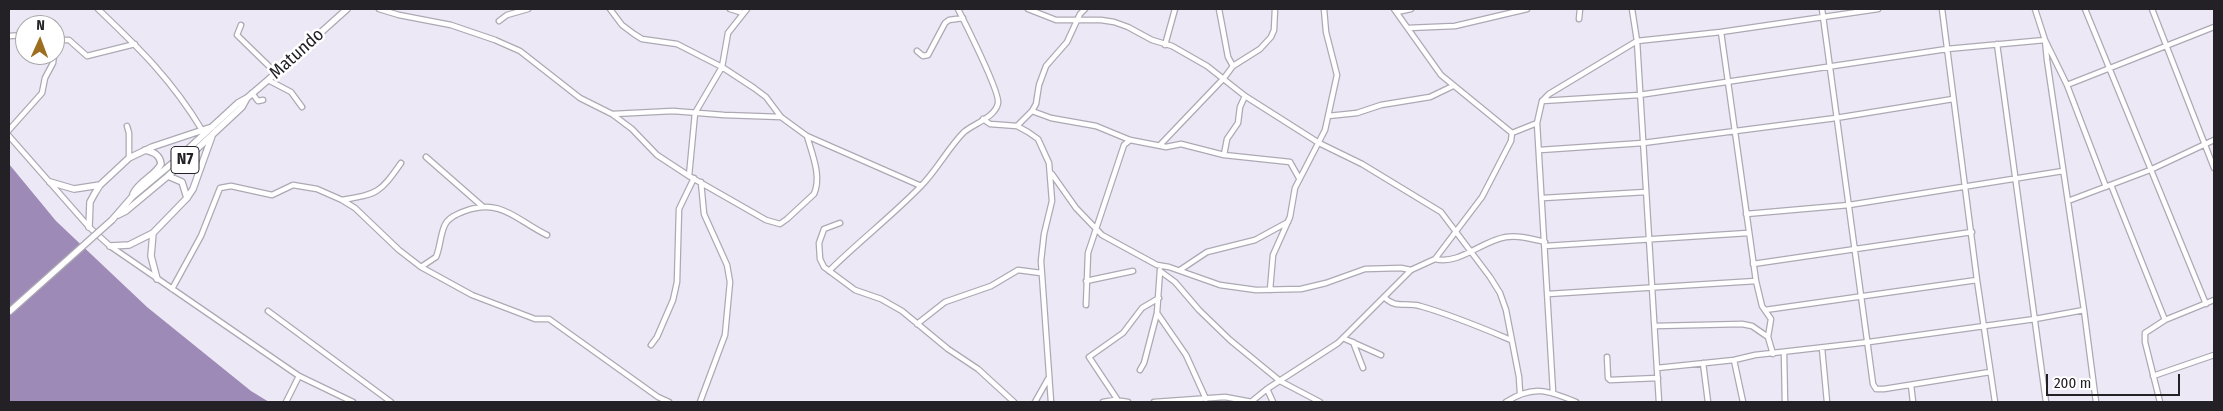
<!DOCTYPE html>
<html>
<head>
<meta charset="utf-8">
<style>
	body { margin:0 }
	#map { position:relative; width:2223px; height:411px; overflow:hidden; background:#ede8f5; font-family:"Fira Sans Condensed",sans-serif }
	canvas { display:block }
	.frame { position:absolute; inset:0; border:10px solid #232125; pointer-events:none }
	.north { position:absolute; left:15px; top:15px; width:50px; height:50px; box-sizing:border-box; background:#fff; border:1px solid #a7a6a8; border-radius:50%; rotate:2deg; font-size:14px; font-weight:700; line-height:20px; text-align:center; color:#232125 }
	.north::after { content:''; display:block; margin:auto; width:18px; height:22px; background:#9d6d20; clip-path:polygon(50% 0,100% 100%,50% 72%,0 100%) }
	.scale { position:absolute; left:2046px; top:374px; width:134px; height:22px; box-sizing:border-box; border:2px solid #232125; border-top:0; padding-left:6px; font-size:15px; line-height:18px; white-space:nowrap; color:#232125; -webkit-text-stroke:4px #fff; paint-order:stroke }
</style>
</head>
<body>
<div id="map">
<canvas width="2223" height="411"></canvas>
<div class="frame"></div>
<div class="north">N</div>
<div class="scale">200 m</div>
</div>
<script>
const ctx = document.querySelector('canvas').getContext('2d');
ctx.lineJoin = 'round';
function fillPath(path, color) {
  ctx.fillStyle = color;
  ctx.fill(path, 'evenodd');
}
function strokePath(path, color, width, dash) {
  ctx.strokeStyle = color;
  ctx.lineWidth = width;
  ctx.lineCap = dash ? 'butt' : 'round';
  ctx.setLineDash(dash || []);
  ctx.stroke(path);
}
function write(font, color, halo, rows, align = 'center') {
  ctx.font = font + ' "Fira Sans Condensed",sans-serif';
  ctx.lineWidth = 5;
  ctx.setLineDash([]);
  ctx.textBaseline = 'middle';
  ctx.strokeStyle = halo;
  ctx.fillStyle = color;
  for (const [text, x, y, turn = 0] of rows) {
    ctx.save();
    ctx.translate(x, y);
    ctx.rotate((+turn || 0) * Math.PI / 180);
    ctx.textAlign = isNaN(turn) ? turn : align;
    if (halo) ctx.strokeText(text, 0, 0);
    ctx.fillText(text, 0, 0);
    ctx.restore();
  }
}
fillPath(new Path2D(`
	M9 164 56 221 147 307 251 391 269 402H9Z`), '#9d8ab6');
const minor = new Path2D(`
	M98 9C139 48 172 80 202 130
	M379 9 399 15 451 25 495 40 520 51 580 98 612 114 632 129 657 155 689 176 766 220 780 224 787 219 814 194C822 176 812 154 807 136
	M610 9 622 25 634 34 642 39 677 44 722 67 754 88 766 97 781 117 807 136 921 186
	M730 9 743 13
	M1028 9 1056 20H1101L1114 22 1128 27 1152 40 1172 46 1207 66 1245 96 1319 143 1362 164 1441 212 1490 277 1500 293 1506 310 1519 377 1520 393
	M1219 9 1228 57 1233 66
	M1394 9 1441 75 1512 133 1537 123
	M1632 9 1637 41 1659 402
	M1822 9 1873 384 1876 389H1884L1990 372
	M1942 9 1977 280 1995 402
	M2035 9 2045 40 2067 85 2106 187
	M2085 9 2206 304
	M2152 9 2214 168
	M1397 12 1411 9
	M1579 19 1580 9
	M499 21 507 15 528 9
	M241 25 237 35 276 73
	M1408 28 1455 26 1527 9
	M9 36 25 35
	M55 40H69L87 56 135 44
	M1997 44 2046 402
	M1165 45 1175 9
	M917 51 923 56 928 55 945 23 949 20 963 18
	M268 80 291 92 302 107
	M2067 85 2214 27
	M252 93 258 101 263 100
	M1542 101 1639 95 1947 49 2045 40 2047 60 2084 310 2096 402
	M1032 111 1051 118 1096 126 1130 140 1166 147 1181 144 1224 155 1290 162 1299 178
	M613 114 673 111 724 115 781 117
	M1328 116 1357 113 1381 105 1430 97 1453 86
	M983 119 990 124 1017 126 1028 132 1038 139 1049 163 1052 201 1044 234 1041 261 1051 402
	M127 126 129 133V158
	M1017 126 1032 111 1036 104 1039 85 1046 66 1067 42 1080 14 1085 9
	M9 130 42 93 45 78 53 63 54 55
	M9 136 89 227 110 246 299 376 353 402
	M1160 145 1224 78 1233 66 1260 49 1271 37 1274 30 1275 9
	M1540 150 1643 143 1836 118 1953 99
	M1224 155 1227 139 1238 123 1240 107 1245 96
	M426 157 482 206
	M1052 174 1076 208 1102 235 1157 265 1169 267 1220 285 1256 290 1301 289 1326 283 1365 269 1401 268 1411 270
	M689 176 695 113 722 67 728 33 747 9
	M2111 185 2165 320
	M1543 198 1646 192
	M342 200C378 194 380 193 401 163
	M2068 201 2150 170 2214 140
	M1746 214 1849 205 2063 171
	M840 223 824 229 819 243 820 259 824 267 855 290 881 299 902 311 948 349 978 369 1014 402
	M1545 246 1748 233
	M1435 259C1460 265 1481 241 1506 237 1519 235 1532 239 1545 242
	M1753 264 1972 232
	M421 267 436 257C440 248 440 237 444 227 447 218 457 214 465 211 502 198 516 220 547 235
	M1180 270 1207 252 1255 240 1288 222
	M829 271C858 242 892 216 921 186 937 170 948 148 964 132 973 124 996 117 998 103 1000 92 965 23 958 9
	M1160 271 1175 282 1199 310 1230 340 1280 381 1320 402
	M1086 281 1133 271
	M1756 281 1762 306 1771 319 1768 337 1773 354
	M172 289 201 236 220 188 231 186 272 195 293 185 317 189 342 200 355 208 399 250 421 267 472 295 535 319H549L658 397 669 402
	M1270 290 1273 255 1290 217 1295 188 1325 130 1337 75 1326 32 1324 9
	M1548 294 1756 281 1721 32
	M1384 297C1396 309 1404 302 1420 306 1452 315 1480 327 1511 340
	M1086 305 1088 253 1124 145 1130 140
	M1765 310 1977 280
	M268 311 391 402
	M1157 313 1186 355 1206 399
	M917 324 945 302 991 286 1018 270 1041 273
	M1655 326 1742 324 1752 326 1768 337
	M1343 338 1381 355
	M1353 342 1363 368
	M651 345 657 337 673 300 677 282 679 209 694 178
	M1822 348 1827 402
	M1784 353 1785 402
	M1607 357 1608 378 1610 380 1658 378
	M1734 360 1743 402
	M1703 363 1708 402
	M1657 368 1734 360 1755 355 1869 342 2035 319 2084 310
	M1140 370 1144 363 1157 313 1160 270
	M2153 376 2214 355
	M1911 385 1913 402
	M1267 389 1273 402
	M1553 392 1537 123 1542 101 1549 94 1637 41 1721 32 1878 9
	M286 402 299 376
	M700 402 725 335 730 282 727 265 704 214 701 182
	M1035 402 1048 379
	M1103 402 1115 400 1128 402
	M1119 402 1089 357 1123 333 1142 308 1159 298
	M1154 402 1225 397 1252 402
	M1251 402 1267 389 1338 343 1411 270 1435 259 1482 197 1511 141 1512 133
	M1506 402C1533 385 1548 390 1576 402
	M2160 402 2145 342V333L2165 320 2214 300`);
const major = new Path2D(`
	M168 176 182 182 187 198
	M50 182 74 189 100 185
	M133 194C140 180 154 177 161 164 160 155 154 152 145 150
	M118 215 126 211 168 176 242 107 247 98
	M112 220 132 197 175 161 238 103 247 98 268 80 347 9
	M89 227 90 202 95 193 100 185 129 158 152 147 212 127
	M110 246 129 245 153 233
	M157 279 151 256 153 233 187 198 193 189 212 136`);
strokePath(minor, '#ada9b4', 7);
strokePath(major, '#ada9b4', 8);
strokePath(minor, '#fff', 4.5);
strokePath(major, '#fff', 5.5);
const majorBridge = new Path2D(`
	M9 312 112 220`);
strokePath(majorBridge, '#ada9b4', 8, []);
strokePath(majorBridge, '#fff', 5.5);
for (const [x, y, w] of [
	[185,160,28]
]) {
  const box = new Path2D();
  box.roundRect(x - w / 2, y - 13.5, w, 27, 4);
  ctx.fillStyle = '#fff';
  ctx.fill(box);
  strokePath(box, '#232125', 1);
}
write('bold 16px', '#232125', null, [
	["N7",185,160]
]);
write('18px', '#232125', '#fff', [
	["Matundo",297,54,-42]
]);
</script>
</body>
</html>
